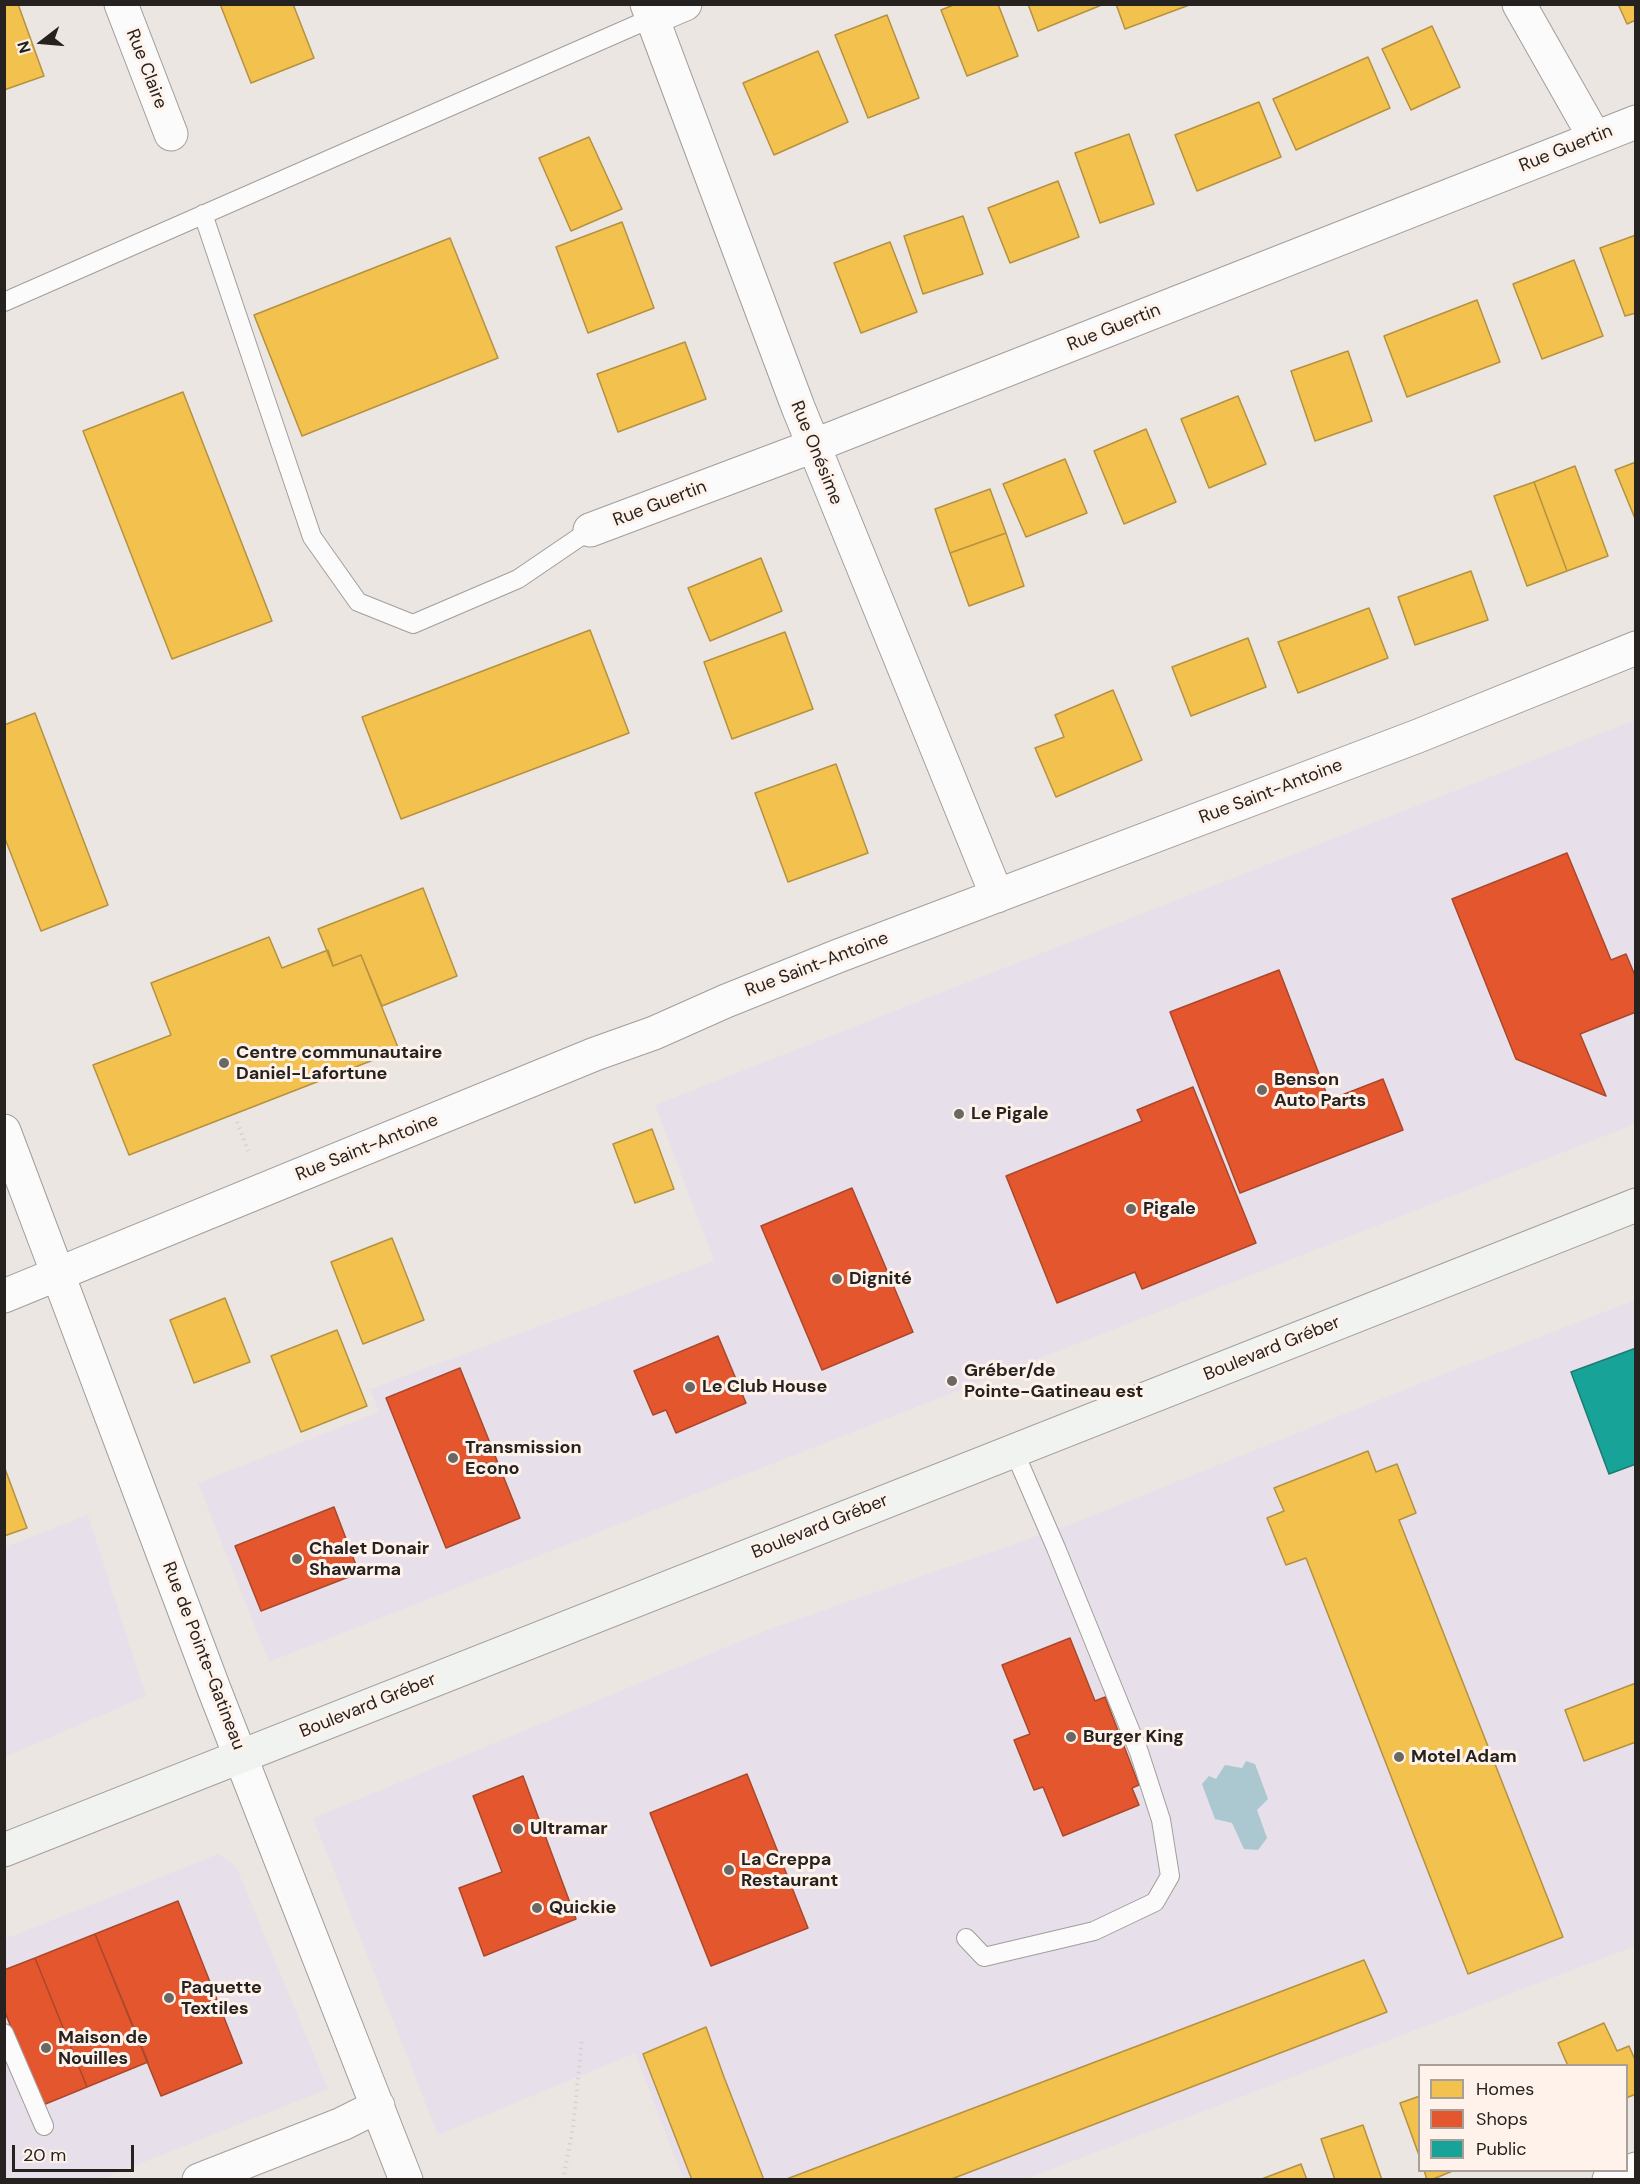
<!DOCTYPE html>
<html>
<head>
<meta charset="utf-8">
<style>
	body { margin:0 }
	#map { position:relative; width:1640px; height:2184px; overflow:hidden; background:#ece6e2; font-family:"DM Sans",sans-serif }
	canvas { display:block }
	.frame { position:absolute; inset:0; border:6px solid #26221f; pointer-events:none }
	.legend { position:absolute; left:1418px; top:2064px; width:210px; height:108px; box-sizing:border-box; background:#fef2ea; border:2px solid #a89f99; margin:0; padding:8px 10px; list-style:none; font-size:18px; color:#26221f }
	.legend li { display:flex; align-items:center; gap:12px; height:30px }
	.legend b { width:30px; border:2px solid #a89f99 }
	.north { position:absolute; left:12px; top:12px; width:60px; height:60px; -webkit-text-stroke:4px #fef2ea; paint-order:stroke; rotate:254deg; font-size:16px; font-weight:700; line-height:24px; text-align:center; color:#26221f }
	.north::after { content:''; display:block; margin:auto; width:21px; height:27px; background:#26221f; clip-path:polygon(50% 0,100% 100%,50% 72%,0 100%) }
	.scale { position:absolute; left:12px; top:2145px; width:122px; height:27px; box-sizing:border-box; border:3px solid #26221f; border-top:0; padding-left:8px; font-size:18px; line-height:21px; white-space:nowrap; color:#26221f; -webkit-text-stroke:4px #fef2ea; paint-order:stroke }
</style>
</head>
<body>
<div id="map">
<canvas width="1640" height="2184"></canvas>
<div class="frame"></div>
<ul class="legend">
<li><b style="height:16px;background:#f2c14e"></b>Homes</li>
<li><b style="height:16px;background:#e4572e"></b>Shops</li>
<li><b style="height:16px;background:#17a398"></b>Public</li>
</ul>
<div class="north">N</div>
<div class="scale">20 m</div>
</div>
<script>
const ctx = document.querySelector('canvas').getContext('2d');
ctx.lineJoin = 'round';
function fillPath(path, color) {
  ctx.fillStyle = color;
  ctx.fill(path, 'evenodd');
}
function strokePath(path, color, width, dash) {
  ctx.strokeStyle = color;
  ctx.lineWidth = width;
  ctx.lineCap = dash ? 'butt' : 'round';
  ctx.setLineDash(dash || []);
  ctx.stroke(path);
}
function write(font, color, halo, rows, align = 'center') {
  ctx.font = font + ' "DM Sans",sans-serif';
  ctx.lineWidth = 6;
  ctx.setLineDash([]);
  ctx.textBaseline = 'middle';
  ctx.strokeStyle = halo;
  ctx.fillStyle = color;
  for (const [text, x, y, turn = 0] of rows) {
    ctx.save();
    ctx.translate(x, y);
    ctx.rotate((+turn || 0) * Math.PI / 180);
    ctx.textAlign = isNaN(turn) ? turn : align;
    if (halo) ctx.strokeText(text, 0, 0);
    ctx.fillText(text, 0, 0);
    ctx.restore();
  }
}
fillPath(new Path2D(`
	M1635 720V1124L269 1662 198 1483 379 1412 370 1389 714 1261 655 1105Z
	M1635 1300V1946L1026 2179H683L635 2053 438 2135 313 1818 775 1627 1069 1525 1446 1373Z
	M88 1515 146 1696 5 1757V1547Z
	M218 1854 236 1866 328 2089 101 2179 5 2180V1939Z`), '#e7dfe9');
fillPath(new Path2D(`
	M1246 1761 1255 1764 1268 1799 1257 1810 1267 1838 1258 1850 1244 1849 1232 1823 1215 1819 1202 1784 1209 1776 1216 1779 1225 1765 1242 1768Z`), '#abc7d0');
const homes = new Path2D(`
	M4 4H18L44 76 4 90Z
	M220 4H293L314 58 251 83Z
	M956 4H998L1018 56 967 76 941 10Z
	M1028 4H1104L1038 31Z
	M1116 4H1192L1125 29Z
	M1618 4H1636V20L1627 24Z
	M887 15 919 98 868 118 835 35Z
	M1432 26 1460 87 1411 110 1382 49Z
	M818 51 848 122 774 155 743 83Z
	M1368 57 1390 108 1296 150 1273 99Z
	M1259 102 1281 157 1197 191 1175 135Z
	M1129 134 1154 204 1100 223 1075 153Z
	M589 137 622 209 571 231 539 158Z
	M1058 181 1079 237 1010 263 988 208Z
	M963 216 983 274 923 294 904 236Z
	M622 222 654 308 588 333 556 247Z
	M1636 235V313L1625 316 1600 248Z
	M450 238 498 358 302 436 254 315Z
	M890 242 917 312 861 333 834 263Z
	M1574 260 1603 336 1542 359 1513 284Z
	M1477 300 1500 362 1407 397 1384 336Z
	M685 342 706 399 618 432 597 374Z
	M1348 351 1372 421 1315 441 1291 371Z
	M183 392 272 621 172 659 83 431Z
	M1238 396 1266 464 1209 488 1181 419Z
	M1146 429 1176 502 1124 524 1094 451Z
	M1065 459 1087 513 1026 537 1003 484Z
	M1636 462V521L1615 470Z
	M1575 466 1608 556 1567 571 1534 482Z
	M1534 482 1567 571 1527 586 1494 496Z
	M990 489 1006 533 950 553 935 509Z
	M1006 533 1024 586 969 606 950 553Z
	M761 558 782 611 710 641 688 588Z
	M1471 571 1488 620 1415 645 1398 597Z
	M1369 608 1388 658 1298 693 1278 642Z
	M590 630 629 733 401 819 362 717Z
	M785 632 813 709 732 739 704 662Z
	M1248 638 1266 687 1191 716 1172 667Z
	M1113 690 1142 760 1056 797 1035 748 1064 737 1055 715Z
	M35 713 108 905 41 931 4 836V725Z
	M836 764 868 853 788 882 755 793Z
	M423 888 457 976 382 1006 361 955 333 966 318 929Z
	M269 937 282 968 328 950 333 966 361 955 399 1050 129 1155 93 1065 171 1035 151 983Z
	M652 1129 674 1189 635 1203 613 1144Z
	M392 1238 424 1320 363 1344 331 1262Z
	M225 1298 250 1362 194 1383 170 1320Z
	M337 1330 367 1406 301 1432 271 1356Z
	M1368 1451 1376 1472 1397 1464 1416 1513 1399 1520 1563 1937 1468 1974 1306 1558 1286 1565 1267 1518 1284 1511 1274 1488Z
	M4 1466 27 1528 4 1536Z
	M1636 1683V1742L1584 1761 1565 1710Z
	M1364 1960 1387 2012 949 2180H784Z
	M1604 2023 1617 2051 1629 2046 1636 2062V2094L1626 2098V2066H1568L1558 2043Z
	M706 2027 724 2077 764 2180H692L643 2054Z
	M1420 2096V2158L1400 2103Z
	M1363 2125 1382 2180H1335L1321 2139Z
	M1301 2164 1307 2180H1259Z
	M1424 2170H1455L1431 2180H1427Z`);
fillPath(homes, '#f2c14e');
strokePath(homes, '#b59140', 1.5);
const shops = new Path2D(`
	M1567 853 1611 960 1626 954 1636 978V1012L1580 1034 1606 1096 1516 1059 1452 899Z
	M1279 970 1329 1100 1383 1079 1403 1130 1240 1193 1170 1012Z
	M1193 1087 1256 1243 1142 1289 1135 1272 1057 1303 1006 1176 1142 1121 1137 1110Z
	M852 1188 913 1332 822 1370 761 1226Z
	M718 1336 746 1403 676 1433 666 1410 653 1415 634 1371Z
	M460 1368 520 1518 446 1548 386 1398Z
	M334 1507 359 1573 261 1611 235 1546Z
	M1070 1638 1095 1701 1105 1697 1139 1785 1132 1788 1139 1805 1063 1836 1043 1787 1034 1790 1014 1740 1030 1734 1002 1665Z
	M747 1774 808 1928 711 1966 650 1813Z
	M523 1776 576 1919 484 1956 459 1888 502 1872 473 1796Z
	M178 1901 242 2063 161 2096 95 1934Z
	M95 1934 148 2062 87 2087 35 1958Z
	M35 1958 87 2087 43 2105 4 2010V1970Z`);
fillPath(shops, '#e4572e');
strokePath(shops, '#ab472a', 1.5);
const public = new Path2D(`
	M1636 1348V1464L1609 1474 1571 1372Z`);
fillPath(public, '#17a398');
strokePath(public, '#1c7c74', 1.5);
const lane = new Path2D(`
	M203 214 312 537 358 602 413 624 518 579 590 530
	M4 302 652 18
	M966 1938 984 1957 1094 1931 1155 1902 1170 1876 1161 1820 1139 1752 1056 1548 1014 1451
	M4 2033 44 2126`);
const street = new Path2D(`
	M121 4 171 134
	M647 4 798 407 997 896
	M1519 4 1595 138
	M652 18 685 4
	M590 530 813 446 1636 122
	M4 1131 214 1689 406 2180
	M4 1296 595 1054 654 1033 726 1001 838 956 1418 736 1636 648
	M199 2180 342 2124 378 2106
	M1609 2180 1636 2169`);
const secondary = new Path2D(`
	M4 1850 1636 1205`);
strokePath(lane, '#a29d9a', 20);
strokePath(street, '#a29d9a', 35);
strokePath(secondary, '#a29d9a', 35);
strokePath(new Path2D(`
	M237 1122 248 1151
	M563 2180 573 2128 582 2038`), '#d5d3d2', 4, [1.5, 4.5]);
strokePath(lane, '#fcfbfb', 18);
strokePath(street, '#fcfbfb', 33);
strokePath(secondary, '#f1f3f0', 33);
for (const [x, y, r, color] of [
	[224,1063,6,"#6b6763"],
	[1262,1090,6,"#6b6763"],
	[959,1114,6,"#6b6763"],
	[1131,1209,6,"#6b6763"],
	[837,1279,6,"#6b6763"],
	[952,1381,6,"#6b6763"],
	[690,1387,6,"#6b6763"],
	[453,1458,6,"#6b6763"],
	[297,1559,6,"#6b6763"],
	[1071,1737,6,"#6b6763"],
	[1399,1757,6,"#6b6763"],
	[518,1829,6,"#6b6763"],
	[729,1870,6,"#6b6763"],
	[537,1908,6,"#6b6763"],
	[169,1998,6,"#6b6763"],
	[46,2048,6,"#6b6763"]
]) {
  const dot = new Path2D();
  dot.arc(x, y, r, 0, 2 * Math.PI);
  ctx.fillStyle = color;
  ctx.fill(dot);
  strokePath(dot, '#fef2ea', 2);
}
write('18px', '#26221f', '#fef2ea', [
	["Rue Claire",146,69,69],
	["Rue Guertin",1566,149,-22],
	["Rue Guertin",1114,328,-22],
	["Rue Onésime",816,453,68],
	["Rue Guertin",660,504,-21],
	["Rue Saint-Antoine",1271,792,-21],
	["Rue Saint-Antoine",817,965,-21],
	["Rue Saint-Antoine",367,1148,-22],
	["Boulevard Gréber",1272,1349,-22],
	["Boulevard Gréber",820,1527,-22],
	["Rue de Pointe-Gatineau",203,1656,69],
	["Boulevard Gréber",368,1706,-22]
]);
write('bold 18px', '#26221f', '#fef2ea', [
	["Centre communautaire",236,1053],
	["Daniel-Lafortune",236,1074],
	["Benson",1274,1080],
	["Auto Parts",1274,1101],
	["Le Pigale",971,1114],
	["Pigale",1143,1209],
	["Dignité",849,1279],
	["Gréber/de",964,1371],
	["Pointe-Gatineau est",964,1392],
	["Le Club House",702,1387],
	["Transmission",465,1448],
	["Econo",465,1469],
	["Chalet Donair",309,1549],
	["Shawarma",309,1570],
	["Burger King",1083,1737],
	["Motel Adam",1411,1757],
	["Ultramar",530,1829],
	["La Creppa",741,1860],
	["Restaurant",741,1881],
	["Quickie",549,1908],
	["Paquette",181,1988],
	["Textiles",181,2009],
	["Maison de",58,2038],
	["Nouilles",58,2059]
], 'left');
</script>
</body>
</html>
